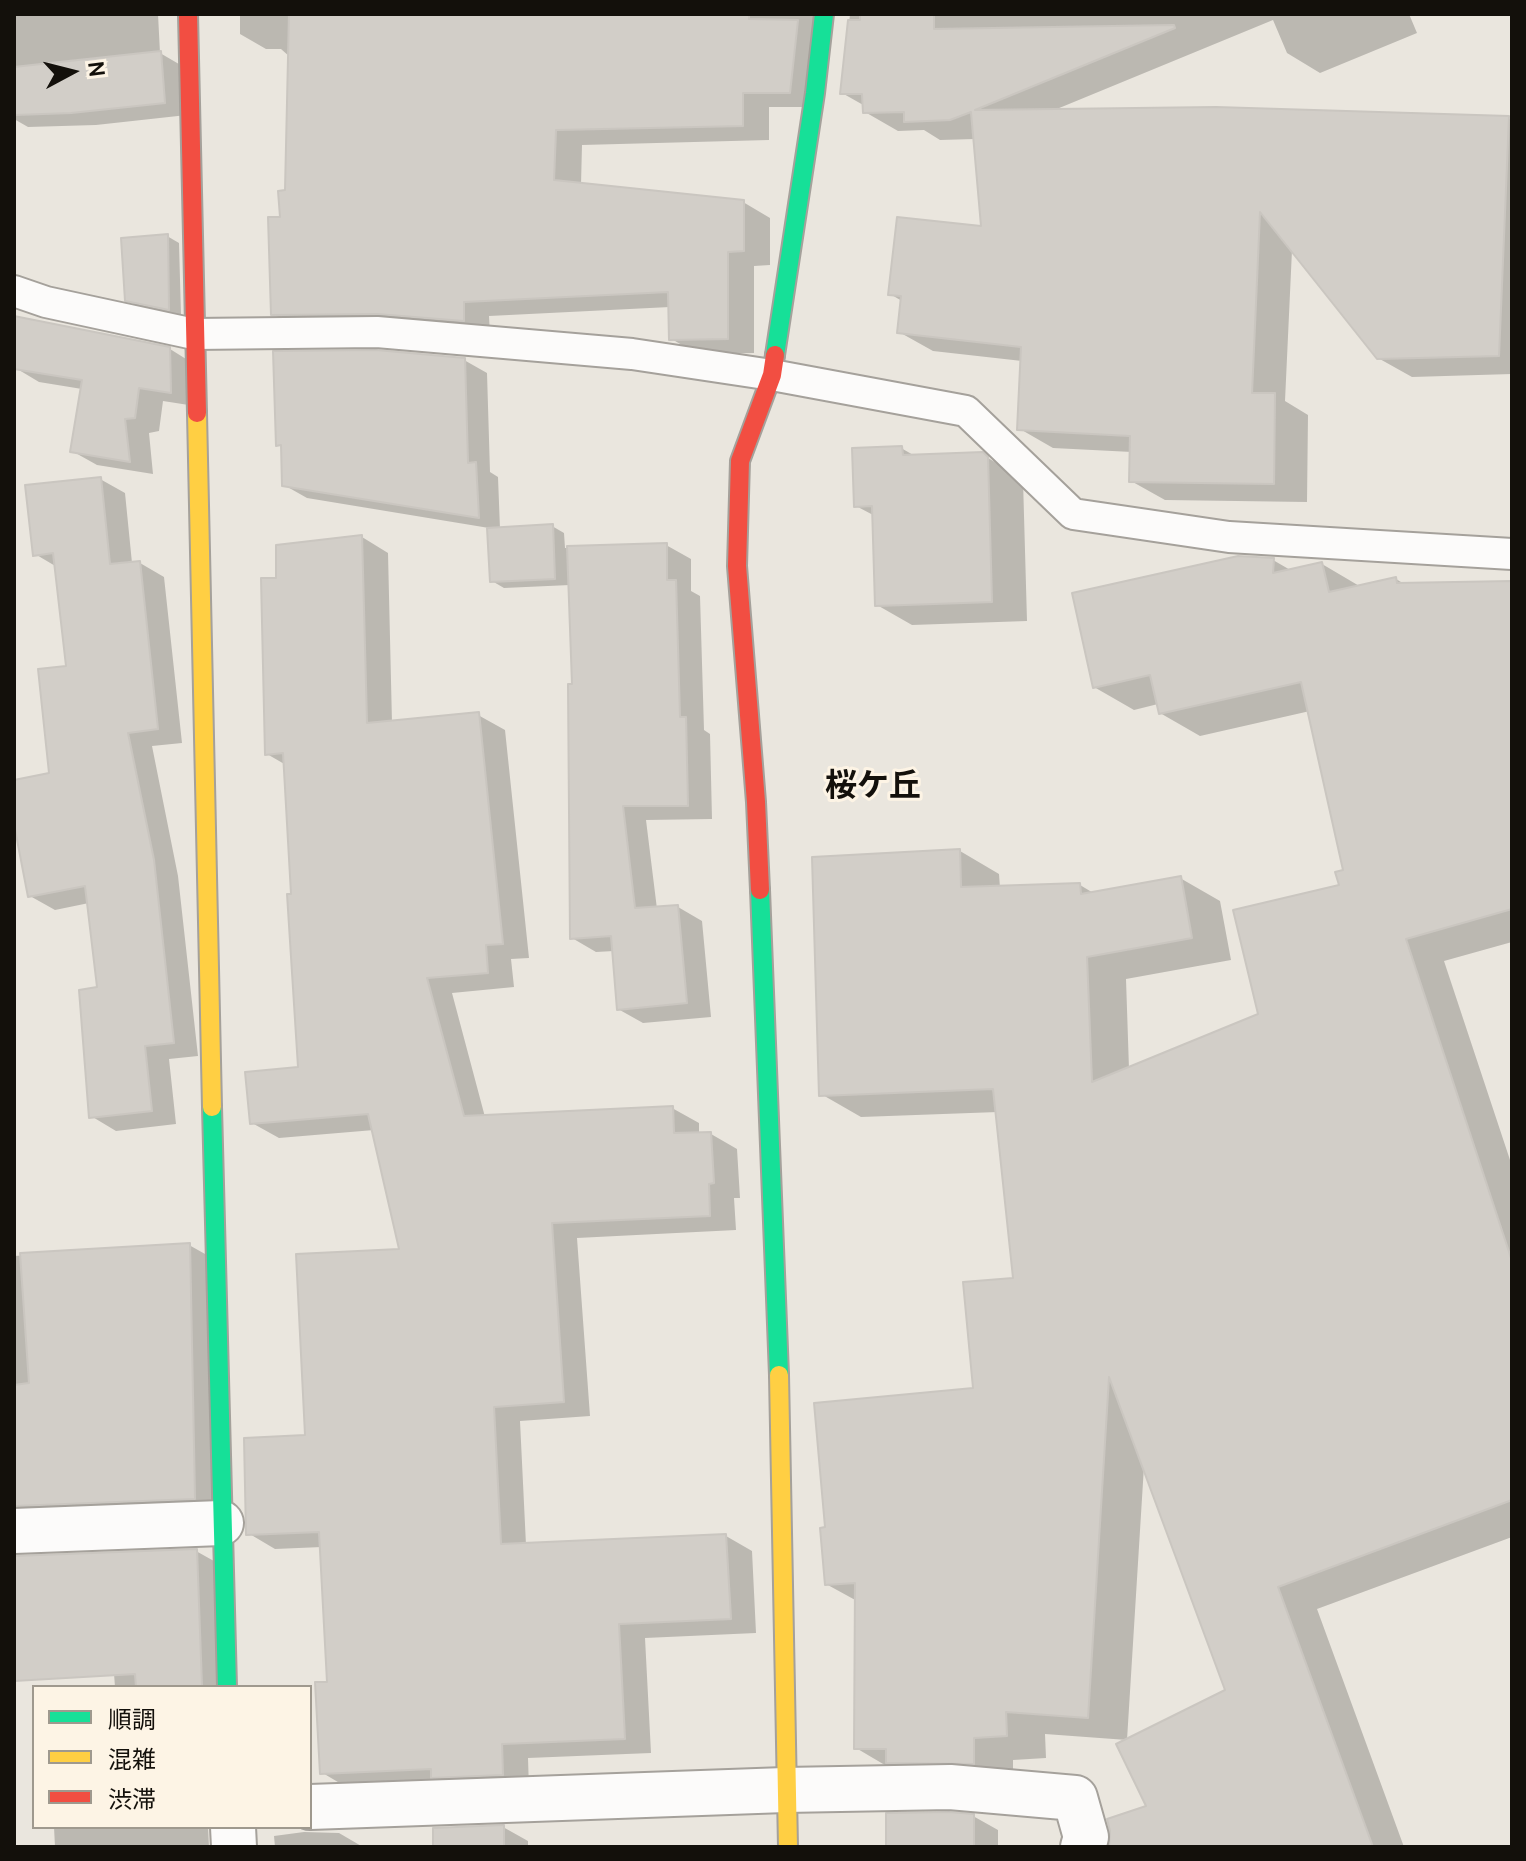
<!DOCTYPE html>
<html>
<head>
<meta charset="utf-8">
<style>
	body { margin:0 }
	#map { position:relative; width:1526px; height:1861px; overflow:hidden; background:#eae6de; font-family:Cabin,"Noto Sans JP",sans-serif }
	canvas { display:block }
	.frame { position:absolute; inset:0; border:16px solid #13100b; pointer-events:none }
	.legend { position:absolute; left:32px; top:1685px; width:280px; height:144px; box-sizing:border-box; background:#fdf4e5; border:2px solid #9f998e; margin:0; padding:10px 14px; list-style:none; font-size:24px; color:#13100b }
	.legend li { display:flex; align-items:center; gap:16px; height:40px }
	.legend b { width:40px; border:2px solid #9f998e }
	.north { position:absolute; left:32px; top:32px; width:80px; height:80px; -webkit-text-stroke:6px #fdf4e5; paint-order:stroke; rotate:83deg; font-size:22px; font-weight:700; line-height:32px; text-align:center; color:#13100b }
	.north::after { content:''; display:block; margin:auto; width:28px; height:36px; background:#13100b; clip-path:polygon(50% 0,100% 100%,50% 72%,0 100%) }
</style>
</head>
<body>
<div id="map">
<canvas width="1526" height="1861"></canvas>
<div class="frame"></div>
<ul class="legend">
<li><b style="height:10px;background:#16e098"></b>順調</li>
<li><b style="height:10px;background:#ffcf43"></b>混雑</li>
<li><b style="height:10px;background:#f24e42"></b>渋滞</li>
</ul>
<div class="north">N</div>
</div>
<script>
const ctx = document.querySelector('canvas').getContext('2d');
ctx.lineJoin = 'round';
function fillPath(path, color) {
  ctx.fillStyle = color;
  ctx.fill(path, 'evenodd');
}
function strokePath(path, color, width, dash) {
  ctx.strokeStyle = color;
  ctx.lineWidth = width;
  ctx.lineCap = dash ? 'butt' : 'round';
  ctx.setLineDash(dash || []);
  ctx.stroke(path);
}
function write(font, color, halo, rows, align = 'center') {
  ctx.font = font + ' Cabin,"Noto Sans JP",sans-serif';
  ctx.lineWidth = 6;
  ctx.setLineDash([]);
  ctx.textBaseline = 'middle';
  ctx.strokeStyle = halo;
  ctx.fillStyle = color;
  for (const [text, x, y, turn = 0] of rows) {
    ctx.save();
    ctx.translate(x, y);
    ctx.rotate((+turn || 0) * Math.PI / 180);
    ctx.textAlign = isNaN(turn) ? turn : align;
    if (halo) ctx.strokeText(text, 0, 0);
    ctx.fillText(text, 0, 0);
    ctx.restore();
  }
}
fillPath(new Path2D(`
	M14 14H158L160 53 184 67 187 115 96 125 28 127 14 119Z
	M240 14H828L816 107H769V140L582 145 581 185 743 202 770 218V265L754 266V353L697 354 670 338V307L489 316 490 335 300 329 273 314 282 219 287 192 290 57 281 49H266L240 34Z
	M850 14H1409L1417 33 1320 73 1287 53 1273 20 1052 111 1508 118 1512 120V374L1412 377 1378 358 1292 250 1285 401 1308 415 1307 502 1165 500 1131 481 1132 452 1053 448 1020 429 1022 361 933 351 899 332 902 301 890 294 983 228 975 139 940 140 924 130 898 131 865 112V106L842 93Z
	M167 236 179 243 181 316 140 307 127 300Z
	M14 318 170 349 194 364 195 406 163 401 159 431 149 433 153 474 97 465 72 451 82 389 39 382 14 367Z
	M464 360 487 373 490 472 498 477 500 529 552 526 564 533 565 548 666 545 691 559V591L700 596 704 730 710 734 712 819 646 820 657 909 678 907 702 921 711 1017 643 1023 618 1009 614 951 596 952 572 938 574 686 570 585 504 588 492 581 489 528 307 498 284 485 283 447 278 444Z
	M901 448 915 456 982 454 1023 480 1027 621 912 625 877 605 875 516 856 506Z
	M100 479 125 493 132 563H140L164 577 182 743 152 746 178 876 198 1056 169 1059 176 1124 116 1131 91 1116 99 989 89 903 55 910 30 896 14 813V782L51 775 68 668 57 567 35 554Z
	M362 537 388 553 392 723 478 715 505 730 529 958 511 959 514 987 452 993 485 1117 672 1108 699 1123V1134H711L737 1149 740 1198H734L736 1230 577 1238 590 1416 520 1421 526 1545 726 1536 752 1551 756 1633 645 1638 651 1753 528 1758 529 1789 348 1788 321 1772 329 1684 322 1547 275 1549 248 1533 307 1437 402 1251 374 1130 279 1138 252 1123 300 1069 286 765 267 754 278 580Z
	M1273 560 1292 571 1322 564 1361 587 1396 579 1406 585 1512 583V942L1444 961 1512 1166V1537L1317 1609 1404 1847H1147L1149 1807 1227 1691 1144 1466 1127 1740 1045 1734 1046 1758 1013 1760V1786L895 1771 856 1748 857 1601 826 1584 827 1529 975 1390 1015 1280 998 1112 861 1117 821 1094 960 851 999 874 1000 888 1080 885 1095 894 1180 878 1220 901 1231 960 1126 979 1129 1069 1260 1015 1341 886 1345 871 1310 711 1200 736 1160 713 1158 704 1134 710 1094 687Z
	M189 1245 214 1259 219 1512 14 1541V1256Z
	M14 1550 16 1558 196 1551 221 1565 225 1687H115L112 1647 14 1649Z
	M973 1816 998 1830V1847H888Z
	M54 1827H208L209 1847H55Z
	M503 1827 528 1841V1847H435Z
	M304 1832 339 1833 363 1847H275L274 1836Z`), '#0003');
const building = new Path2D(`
	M289 14H749V19L798 20 790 93H743V126L556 130 554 180 744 200V251L728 252V339L669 340 668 292 464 302V321L377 314 271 315 268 217H280L278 191 285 190Z
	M860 14H934V29L1174 25 1175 28 975 110 1216 107 1509 116 1499 356 1377 359 1260 212 1252 393H1275L1274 484 1129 482 1130 436 1017 430 1021 347 897 333 901 296 888 295 897 217 981 226 971 112 950 120 904 122V112L863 113 862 94H840L848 20H860Z
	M161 51 165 103 71 113 14 115V67Z
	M168 234 169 310 125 301 121 238Z
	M14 316 170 347 171 393 139 388 135 418 125 419 130 462 70 452 82 380 14 369Z
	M376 350 465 358 468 463 476 462 479 518 282 486 281 445 276 446 273 351Z
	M902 446 903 455 983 452 988 457 992 602 875 606 872 506 854 507 852 448Z
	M101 477 110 564 140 561 158 729 128 733 154 860 174 1043 145 1046 152 1111 89 1118 79 990 97 987 85 886 28 897 14 824V780L49 773 38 669 66 666 53 553 33 556 25 485Z
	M553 524 555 579 490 582 487 528Z
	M362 535 367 723 479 712 503 944 486 945 488 973 427 978 464 1116 673 1106 674 1133 711 1132 714 1183 709 1184 710 1216 552 1223 564 1402 494 1407 501 1544 726 1534 731 1619 619 1624 625 1739 502 1744 503 1775 431 1778V1769L320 1774 315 1682H327L319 1532 246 1535 244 1438 305 1435 296 1254 399 1249 368 1114 250 1124 245 1072 298 1067 287 894H291L283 753 265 755 261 578H276V545Z
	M667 543V580H676L680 717H686L688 806H623L635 908 678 905 687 1003 617 1010 611 936 570 939 568 684H572L567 546Z
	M1238 556 1274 558 1273 573 1322 562 1329 592 1396 577 1397 583 1512 581V909L1406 939 1512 1261V1500L1278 1587 1373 1847H1109L1110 1831 1107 1819 1146 1806 1116 1744 1225 1690 1109 1377 1088 1718 1006 1712 1007 1736 974 1738V1764L886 1763V1749H854L855 1583 825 1585 820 1528 825 1527 814 1403 973 1388 963 1282 1013 1278 993 1089 819 1096 812 857 960 849 961 887 1080 883 1081 894 1181 876 1192 938 1087 957 1092 1082 1258 1014 1233 910 1339 885 1335 872 1343 870 1301 682 1159 714 1150 675 1093 688 1072 593Z
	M190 1243 195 1499 14 1506V1385L29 1383 20 1253Z
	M197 1549 202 1687H136L135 1674 14 1681V1556Z
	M949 1812 974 1814V1847H886V1813Z
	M504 1825V1847H433V1828Z`);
fillPath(building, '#d2cec8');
strokePath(building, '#cac6c0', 2);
const lane = new Path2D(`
	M14 291 46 302 194 334 377 332 632 354 772 375 966 411 1073 514 1229 537 1512 554`);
const street = new Path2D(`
	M14 1531 221 1523
	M310 1807 785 1790 950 1787 1075 1798 1086 1837 1083 1847
	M233 1827 234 1847`);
const fast = new Path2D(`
	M775 355 815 93 824 14
	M760 890 779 1375
	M212 1107 227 1687`);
const slow = new Path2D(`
	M197 413 212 1107
	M779 1375 788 1847`);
const jam = new Path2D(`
	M188 14 197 413
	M760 890 756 802 737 566 740 461 772 375 775 355`);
strokePath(lane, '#a5a19b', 34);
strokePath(street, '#a5a19b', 48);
strokePath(fast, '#a5a19b', 22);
strokePath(slow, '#a5a19b', 22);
strokePath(jam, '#a5a19b', 22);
strokePath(lane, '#fcfbfa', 30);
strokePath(street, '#fcfbfa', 44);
strokePath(fast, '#16e098', 18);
strokePath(slow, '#ffcf43', 18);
strokePath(jam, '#f24e42', 18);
write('bold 32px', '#13100b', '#fdf4e5', [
	["桜ケ丘",873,787]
]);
</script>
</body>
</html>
